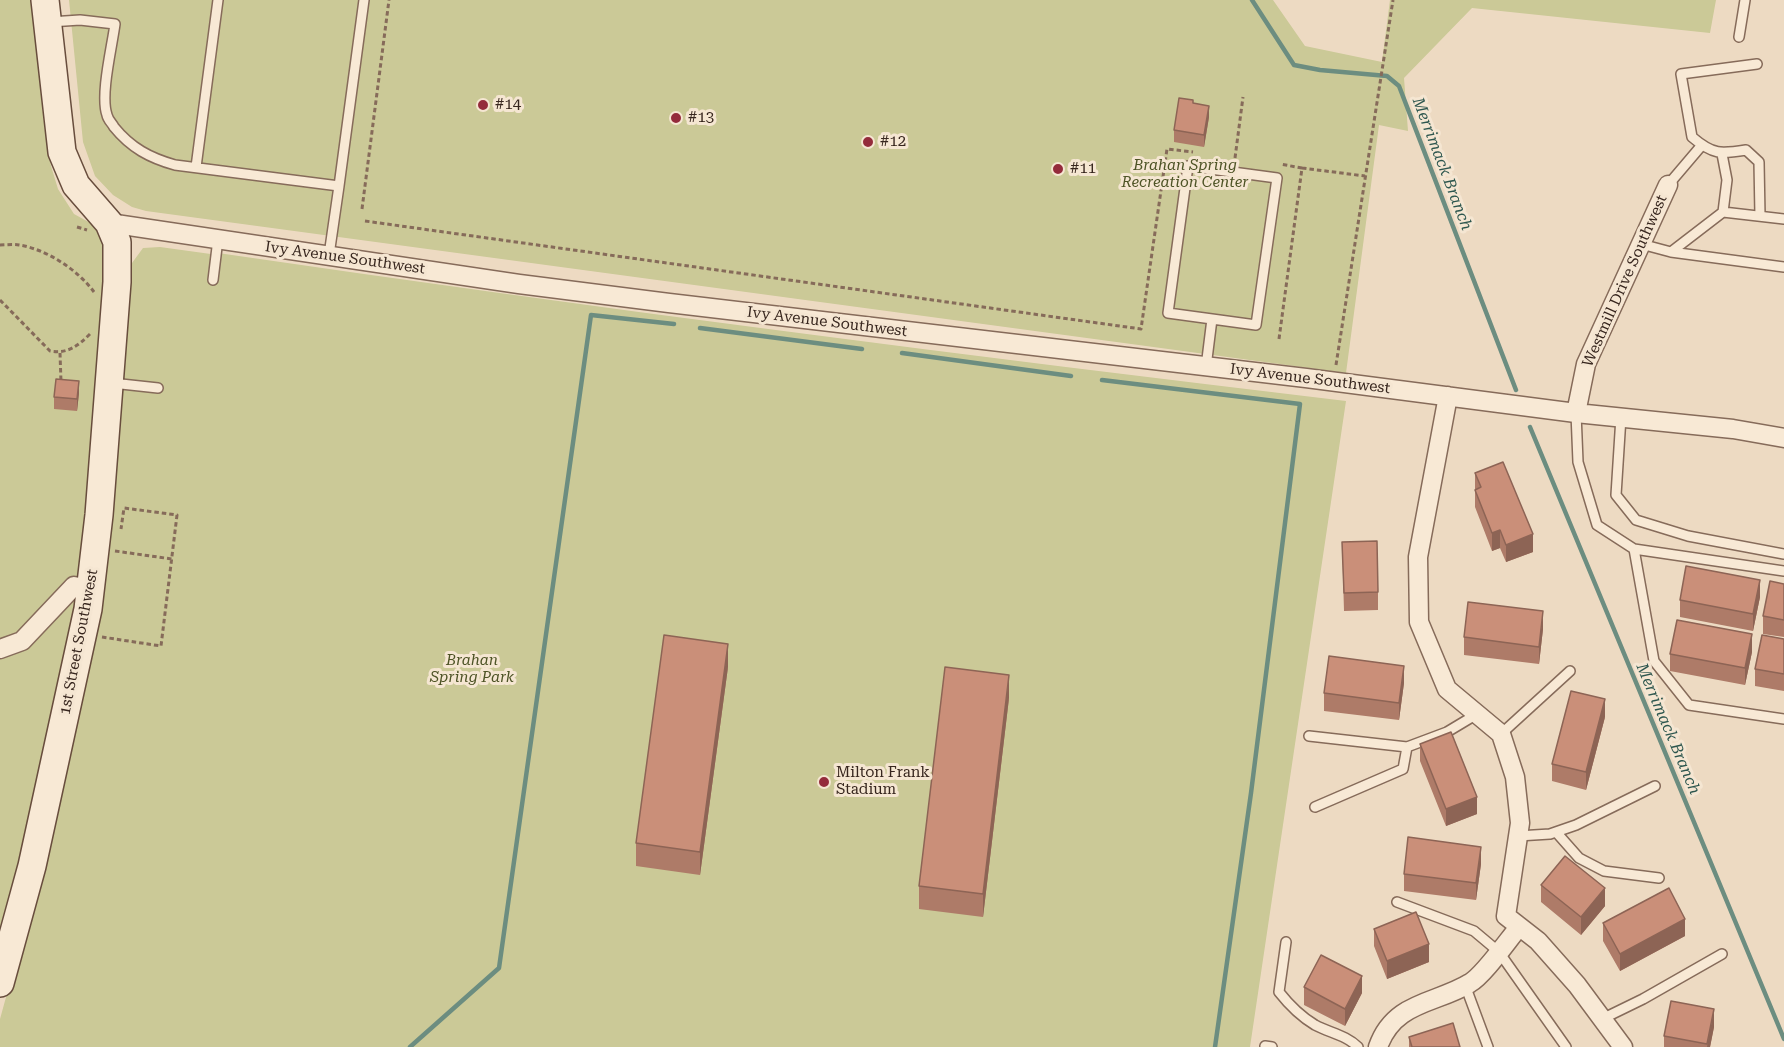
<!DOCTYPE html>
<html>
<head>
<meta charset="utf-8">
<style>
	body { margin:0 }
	canvas { display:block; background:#eddac2 }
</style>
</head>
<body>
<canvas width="1784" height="1047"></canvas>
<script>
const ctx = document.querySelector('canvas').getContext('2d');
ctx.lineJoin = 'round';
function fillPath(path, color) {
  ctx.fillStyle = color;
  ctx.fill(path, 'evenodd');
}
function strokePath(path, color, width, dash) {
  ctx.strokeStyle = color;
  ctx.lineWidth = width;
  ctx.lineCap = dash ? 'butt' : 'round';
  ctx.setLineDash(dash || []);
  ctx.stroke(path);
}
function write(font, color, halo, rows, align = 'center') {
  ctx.font = font + ' "Roboto Serif",serif';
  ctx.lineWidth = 6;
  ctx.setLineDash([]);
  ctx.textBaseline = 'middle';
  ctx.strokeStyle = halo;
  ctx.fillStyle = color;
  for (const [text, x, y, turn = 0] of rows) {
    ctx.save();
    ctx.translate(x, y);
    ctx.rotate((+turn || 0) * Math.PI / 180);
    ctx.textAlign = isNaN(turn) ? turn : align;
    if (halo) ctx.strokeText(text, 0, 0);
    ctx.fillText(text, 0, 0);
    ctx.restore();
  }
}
fillPath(new Path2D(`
	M0 0H31L45 132 51 166 58 189 74 214 96 226 113 265 73 649 0 944Z
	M69 0H1273L1305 46 1382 62 1390 0H1716L1710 33 1472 8 1404 78 1408 131 1379 125 1346 373 146 211 132 207 113 195 95 176 83 142Z
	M160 247 218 255V253C593 308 970 356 1346 401L1250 1047H0V1019L47 848 93 654 121 399 132 263 143 248Z`), '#cbc997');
strokePath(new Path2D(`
	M1252 0 1294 65 1320 70 1387 76 1399 86 1516 390
	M700 328 862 349
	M902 353 1071 376
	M1102 380 1300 404 1251 793 1215 1047
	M1530 427 1784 1039
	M410 1047 499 968 591 315 674 324`), '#6c8d80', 4.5);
const lane = new Path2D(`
	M50 22 80 20 115 24C112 47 100 95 107 115 108 120 112 123 114 127 131 148 150 158 175 165L339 186 329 255
	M1739 37 1745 0
	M1757 64 1681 74 1692 137C1713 155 1721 154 1746 150L1759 162 1760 216
	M1722 154 1727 180 1723 212
	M196 167 218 0
	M1668 185 1702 145
	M339 186 364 0
	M1641 244 1671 252 1784 267
	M1671 252 1723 212 1784 219
	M213 280 218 239
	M1206 367 1212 319 1256 325 1277 178 1188 166 1168 313 1212 319
	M112 383 158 388
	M1576 413 1578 462 1597 525 1634 549
	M1621 417 1616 495 1636 520 1688 536 1784 554
	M1784 571 1634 549 1654 661 1689 705 1784 719
	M1501 734 1570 671
	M1309 736 1407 747 1403 769 1315 807
	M1407 747 1447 732 1477 714
	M1556 832 1579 858 1604 871 1659 878
	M1518 836 1550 834 1576 825 1655 786
	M1397 902 1474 931 1499 952 1566 1047
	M1286 942 1279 992C1290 1006 1300 1016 1315 1025 1330 1033 1346 1035 1358 1047
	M1465 985 1488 1047
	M1602 1019 1643 999 1722 954
	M1265 1046 1272 1047`);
const street = new Path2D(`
	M109 223 519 284 669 303 1306 378 1576 413 1733 429 1784 438
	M1448 396 1418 557 1419 622 1447 689 1501 734 1515 777 1520 823 1506 916 1538 941 1577 985 1623 1047
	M1576 413 1586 364 1668 185
	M0 649 22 641 74 586 90 589
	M1378 1047C1394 1001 1436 1004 1470 983 1484 975 1508 940 1519 927`);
const secondary = new Path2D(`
	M0 983 32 866 88 609 99 515 117 282V242L109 223 76 185 62 152 45 0`);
strokePath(lane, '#866b5a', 12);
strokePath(street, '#866b5a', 21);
strokePath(secondary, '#684d3d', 30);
strokePath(new Path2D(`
	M1235 158 1243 97
	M1302 168 1365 176
	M362 209 389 0
	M365 221 1141 329 1167 149 1193 152
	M77 227 87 230
	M0 245C6 245 13 244 19 245 46 249 78 270 94 292
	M0 300 50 351C68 354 78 346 91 333
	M1279 339 1302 168 1280 164
	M60 353 61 382
	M1336 365 1393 0
	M115 551 172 559
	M102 637 161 646 177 515 124 508 121 529`), '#866b5a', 3, [4.5, 3]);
strokePath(lane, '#f8e9d5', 9);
strokePath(street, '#f8e9d5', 18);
strokePath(secondary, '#f8e9d5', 27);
fillPath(new Path2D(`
	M1193 103 1209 117 1204 147 1174 142V130Z
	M79 393 77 411 54 409V397Z
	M1475 473 1533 552 1506 562 1500 548 1492 551 1475 507Z
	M1342 542 1378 592V610L1344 611Z
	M1784 584V637L1763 634V616Z
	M1760 597 1753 631 1680 617V600Z
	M1543 629 1539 664 1464 655V637Z
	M1784 639V691L1755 686V669Z
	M1752 652 1745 685 1670 671V654Z
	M728 667 700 875 636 866V843Z
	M1404 683 1399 720 1324 711V693Z
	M1009 698 983 917 919 909V886Z
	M1605 717 1586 790 1552 781V764Z
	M1420 744 1477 814 1446 826 1420 761Z
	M1481 864 1476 900 1404 891V874Z
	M1541 885 1605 906 1581 935 1541 902Z
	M1603 923 1685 936 1620 971 1603 941Z
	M1374 929 1429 962 1387 979 1374 946Z
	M1304 987 1362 993 1345 1026 1304 1005Z
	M1714 1027 1710 1047H1664V1036Z
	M1409 1037 1460 1047H1409Z`), '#ae7b68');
fillPath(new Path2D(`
	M1209 106V117L1204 147V135Z
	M79 381V393L77 411V399Z
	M1500 530V548L1492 551V533Z
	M1533 534V552L1506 562V545Z
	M1760 580V597L1753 631V614Z
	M1543 611V629L1539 664V647Z
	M1752 634V652L1745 685V668Z
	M728 644V667L700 875V852Z
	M1404 666V683L1399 720V703Z
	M1009 675V698L983 917V894Z
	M1605 699V717L1586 790V772Z
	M1477 797V814L1446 826V809Z
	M1481 847V864L1476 900V883Z
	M1605 888V906L1581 935V917Z
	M1685 919V936L1620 971V954Z
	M1429 944V962L1387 979V961Z
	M1362 976V993L1345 1026V1009Z
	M1714 1009V1027L1710 1047H1707Z`), '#8d6455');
const building = new Path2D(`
	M1179 98 1193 100V103L1209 106 1204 135 1174 130Z
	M56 379 79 381 77 399 54 397Z
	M1503 462 1533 534 1506 545 1500 530 1492 533 1475 490 1481 487 1475 473Z
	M1377 541 1378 592 1344 593 1342 542Z
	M1686 566 1760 580 1753 614 1680 600Z
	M1770 581 1784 584V620L1763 616Z
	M1468 602 1543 611 1539 647 1464 637Z
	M1677 620 1752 634 1745 668 1670 654Z
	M664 635 728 644 700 852 636 843Z
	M1762 635 1784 639V674L1755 669Z
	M1329 656 1404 666 1399 703 1324 693Z
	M945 667 1009 675 983 894 919 886Z
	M1571 691 1605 699 1586 772 1552 764Z
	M1451 732 1477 797 1446 809 1420 744Z
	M1408 837 1481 847 1476 883 1404 874Z
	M1565 856 1605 888 1581 917 1541 885Z
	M1669 888 1685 919 1620 954 1603 923Z
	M1416 912 1429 944 1387 961 1374 929Z
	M1321 955 1362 976 1345 1009 1304 987Z
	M1671 1001 1714 1009 1707 1044 1664 1036Z
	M1453 1023 1460 1047H1412L1409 1037Z`);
fillPath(building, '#ca8f79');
strokePath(building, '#8d6455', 1.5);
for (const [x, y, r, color] of [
	[483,105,6,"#942b3b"],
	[676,118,6,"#942b3b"],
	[868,142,6,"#942b3b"],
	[1058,169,6,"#942b3b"],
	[824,782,6,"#942b3b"]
]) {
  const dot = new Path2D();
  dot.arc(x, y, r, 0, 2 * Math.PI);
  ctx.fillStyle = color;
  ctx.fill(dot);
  strokePath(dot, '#f5e6d2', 2);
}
write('15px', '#37261e', '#f5e6d2', [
	["#14",495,105],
	["#13",688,118],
	["#12",880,142],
	["#11",1070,169],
	["Milton Frank",836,773],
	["Stadium",836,790]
], 'left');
write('italic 15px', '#4d5325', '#f5e6d2', [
	["Brahan Spring",1185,166],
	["Recreation Center",1185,183],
	["Brahan",472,661],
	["Spring Park",472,678]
]);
write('15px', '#37261e', '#f5e6d2', [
	["Ivy Avenue Southwest",345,258,8],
	["Westmill Drive Southwest",1625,281,-66],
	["Ivy Avenue Southwest",827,322,7],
	["Ivy Avenue Southwest",1310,379,7],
	["1st Street Southwest",79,642,-79]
]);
write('italic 16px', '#2d564e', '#f5e6d2', [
	["Merrimack Branch",1442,164,69],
	["Merrimack Branch",1668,729,67]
]);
</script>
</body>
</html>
